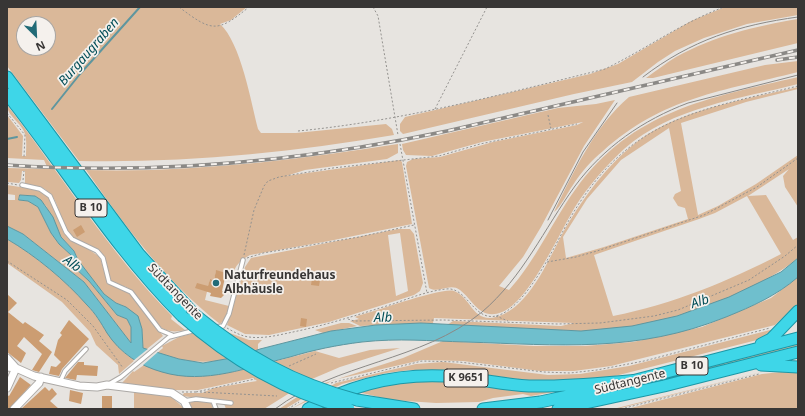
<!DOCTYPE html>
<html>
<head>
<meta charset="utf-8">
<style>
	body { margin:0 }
	#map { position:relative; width:805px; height:416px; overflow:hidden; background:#e7e4e0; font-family:"Noto Sans",sans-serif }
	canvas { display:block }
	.frame { position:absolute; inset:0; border:8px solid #383635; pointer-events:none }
	.north { position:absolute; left:16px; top:16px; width:40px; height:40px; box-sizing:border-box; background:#f5f1ed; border:1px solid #a9a6a3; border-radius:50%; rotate:156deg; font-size:11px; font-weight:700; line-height:16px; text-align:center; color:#383635 }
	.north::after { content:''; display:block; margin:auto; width:14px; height:18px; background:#226b77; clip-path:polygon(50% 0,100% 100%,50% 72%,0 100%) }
</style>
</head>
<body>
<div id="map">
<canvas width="805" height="416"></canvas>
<div class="frame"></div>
<div class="north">N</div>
</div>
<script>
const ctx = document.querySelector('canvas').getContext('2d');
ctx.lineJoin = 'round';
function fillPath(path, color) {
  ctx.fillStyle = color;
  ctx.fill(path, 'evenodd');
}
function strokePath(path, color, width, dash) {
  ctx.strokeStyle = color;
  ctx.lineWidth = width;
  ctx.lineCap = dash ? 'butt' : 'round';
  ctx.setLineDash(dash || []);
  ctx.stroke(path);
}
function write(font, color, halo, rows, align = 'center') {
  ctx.font = font + ' "Noto Sans",sans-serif';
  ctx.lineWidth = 3.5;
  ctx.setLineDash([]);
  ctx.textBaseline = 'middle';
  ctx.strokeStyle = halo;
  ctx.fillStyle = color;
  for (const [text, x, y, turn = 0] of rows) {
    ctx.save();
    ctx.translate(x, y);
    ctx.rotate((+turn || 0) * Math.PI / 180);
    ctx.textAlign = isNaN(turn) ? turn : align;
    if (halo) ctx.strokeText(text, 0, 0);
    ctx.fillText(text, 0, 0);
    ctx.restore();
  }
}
fillPath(new Path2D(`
	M7 7H247L231 20 220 24C241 43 251 102 258 129L261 133H296L386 124 392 129 394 135C289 153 185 163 79 161L7 66ZM24 24H48V48H24Z
	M725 7H798V15L747 24 704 38 675 51 658 62 632 82 574 94 403 134 400 131V124L405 117 590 74 618 64 691 21Z
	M798 19V43L653 78H646C656 71 666 63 676 57 714 36 756 26 798 19Z
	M798 61V72C723 91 663 97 603 151 592 160 581 172 573 185 567 193 561 207 554 212 574 171 594 127 629 97L765 65Z
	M798 77V84C739 99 672 107 624 149 606 166 588 186 575 207 560 232 529 302 502 312 480 321 473 300 460 290 450 282 438 294 429 288L406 166 407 162 413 159 440 157 493 142 577 125 583 122 482 142 432 156 406 155 403 150 402 144 558 108 596 104 615 100 584 146 541 227 523 257 499 286 509 290C535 262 552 222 575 190 632 110 709 98 798 77Z
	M798 87V89L746 102 681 123 698 215 718 206 756 184 798 155V207L785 187 783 176 789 169 748 196 766 195 793 240 798 237V258C748 299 645 333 580 331 536 330 491 326 447 325L453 321 561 326 574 323 434 318 433 323 360 326 350 321 359 319 355 317 357 316C374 312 442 287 454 291 473 298 473 329 504 314 533 300 550 256 565 229 586 193 613 157 648 134 692 107 749 99 798 87ZM669 128 681 191 675 194 673 198 678 206 685 208 688 219 604 247 566 258 563 237 587 199 621 160ZM747 196 781 254C727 282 673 304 613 316L594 255 699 219 715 213Z
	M7 105C62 176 109 252 172 316L171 319 185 330C150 339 151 303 128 288 123 284 113 286 110 279 105 270 109 260 99 252 91 244 78 243 70 235 58 221 61 198 43 188 37 186 31 186 25 184V171H22L21 180 19 183 7 182V168L48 169 44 160 7 158V115L23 136 22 156H26C26 150 27 141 25 134 22 123 7 116 7 105Z
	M398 144V153L387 159 305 170 286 176 400 160 402 162 412 224 329 241 250 255C242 259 234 266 233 275L216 271 214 280 210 279 205 300 229 306 227 317 220 324C166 282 125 226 86 170 191 173 295 160 398 144Z
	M7 185 39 190 49 197 64 233 100 257 107 281 131 293 163 336 147 349 143 348 142 329 126 307 116 303 104 294 82 267 74 251 61 237 46 206 35 196 19 195V200L28 201 38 207 51 233 59 244 71 255 75 268 89 281 117 315 127 319 131 327V343L84 282 23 234 7 226V200H15V195L7 194Z
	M398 229H410L414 234 423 283 420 291 414 295 329 322 269 335 245 334 227 325 245 267 251 258ZM400 233 408 291 396 296 388 235Z
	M7 239C36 256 67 281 89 307 105 325 113 348 135 360L119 374 118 365 96 345 90 332 62 302 7 263Z
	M798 277V304L775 325 611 366 574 371H540L463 361 422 360 333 380 285 409H279L300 395 325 383 403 358 443 341 534 346H585L633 342 702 327 771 298Z
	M341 323H349L357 326 323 333 315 330Z
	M774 329 772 333 757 340 615 376 582 381H534L448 370H410L386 373 342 384 291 409 336 383 416 364 443 362 548 375 580 374 629 366Z
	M227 332 249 340H262L258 344V350C218 364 197 366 157 353L163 348 162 346 179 337 195 333 224 357 250 348Z
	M798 343V347L672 378 686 372Z
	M400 348 340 367 312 379 264 409H226L223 401 182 396 184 393H202L214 388 257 381 253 378 198 390H170L123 384 122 383 133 371 134 372 144 365 195 377 238 371 315 351 339 358 370 350Z
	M774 369 617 409H613Z
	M781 372 798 373V409H627L762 374Z
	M445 380 528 391 554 392 531 396 523 394 493 398 479 402 436 403 391 400 354 391 383 384Z
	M134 392 169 395 185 409H134Z
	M195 401 211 403 213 409H191L188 403Z`), '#dab899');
const water = new Path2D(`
	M20 195 35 196 41 200 53 217 61 237 74 251 78 260 104 294 116 303 126 307 138 316 142 329 143 348 179 359 203 363 237 357 260 349 331 331 376 325 421 323 581 331 632 326 677 316 729 297 781 272 798 258V277C776 296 753 306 726 317 637 353 559 345 466 342 429 341 399 338 362 342 337 345 313 350 290 357 249 367 205 385 162 372 140 366 120 353 107 333 101 323 96 314 87 305 65 280 36 256 7 239V226L23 234 84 282 131 343V327L127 319 117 315 89 281 75 268 71 255 59 244 51 233 38 207 28 201 19 200Z`);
fillPath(water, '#6fbfcd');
strokePath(water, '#5e969f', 1);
fillPath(new Path2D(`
	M149 348 159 351 142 366 133 361Z`), '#e7e4e0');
strokePath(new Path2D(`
	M52 109 80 74 140 7
	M7 139 17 137`), '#5e969f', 2);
fillPath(new Path2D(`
	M81 225 85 232 77 237 73 230Z
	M216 270 226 273 222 291 225 292 224 295 221 298 210 296 211 293 195 288 197 283 208 286 210 279 214 280Z
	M312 279 320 280 319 286 311 285Z
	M7 294 17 303 8 312 23 324 25 322 44 335 39 341 52 352 39 372 32 370 42 354 24 337 17 346 26 353 21 363 7 352Z
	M301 318 307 319 306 327 300 326Z
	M69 320 89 339 62 369 59 376 49 374 51 366 56 367 61 362 54 355 58 340 62 335 60 333Z
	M78 362H84V365L98 366 97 376 77 375 76 380 65 378Z
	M20 377 31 385 9 409H7V395L9 396 12 391Z
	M45 387 49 391 52 388 57 394 50 401 59 409H21Z
	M70 390 83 393 81 404 69 401Z
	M102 396H112V409H102Z`), '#cc9d72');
const service = new Path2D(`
	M22 185 40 189 50 196 66 232 72 239 97 251 103 258 109 282 131 292 160 330 172 335
	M215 327 223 326 229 314 243 260
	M60 382 65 371 86 349
	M109 384 121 377 169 337 196 330
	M184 401 196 399 213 401 216 409
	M213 401 231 403`);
const minor = new Path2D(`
	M7 358 16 368
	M7 367 16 368 34 376 79 386 97 387 107 385 172 393 184 401 188 409
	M7 388 16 368
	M14 409 39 383 41 377`);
const trunk = new Path2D(`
	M7 77 139 254 194 314
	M7 94C66 168 115 249 182 316
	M761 344 771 339 798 311
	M761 365 798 367
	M632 381 798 338
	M357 400 414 409
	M308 409C354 383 404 372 457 377 481 379 505 385 529 386 566 387 602 383 639 380
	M483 409 540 402 606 388
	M558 409 664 386 798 352`);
strokePath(service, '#aca9a6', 5.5);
strokePath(minor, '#aca9a6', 9);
strokePath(trunk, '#1d97a6', 13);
strokePath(new Path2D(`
	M179 7C212 32 217 33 249 7
	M373 7 378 16 398 135
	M435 109 487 7
	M7 113 25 135 24 157
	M548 115 551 129
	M298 131C402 121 503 94 605 69 646 49 681 23 724 7
	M400 144 427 293
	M23 180 24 171
	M7 183 18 185
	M244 255 254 210 264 186 268 181 279 177 333 168 439 156 480 144 577 124
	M247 258 263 253 359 237 414 225
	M7 261 67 300 93 326 123 368
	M547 262 576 257 597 251 704 215 757 187 798 158
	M496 316 508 321
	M348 319 354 321 444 320 557 324 600 323 654 316 678 310 749 280 785 256 798 245
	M227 328C234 332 241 336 249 337 263 339 279 335 293 332 327 325 360 314 393 304 410 298 428 291 446 289 470 286 475 332 507 311 533 293 554 247 569 220 627 119 695 111 798 86
	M289 366 316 354
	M331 383 422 361 459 362 544 372 570 373 597 370 644 361 770 328
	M182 392H197
	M196 392 255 379
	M200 392 277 396
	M288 409 299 402
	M621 409 759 374`), '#94928f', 1, [2, 2]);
strokePath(service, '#fff', 3.5);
strokePath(minor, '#fff', 7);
strokePath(trunk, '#3ed6e8', 11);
strokePath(new Path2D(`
	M643 77C691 40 739 25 798 17
	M548 220 583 152 617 103
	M275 409C337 362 421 362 482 312 523 277 544 229 575 186 604 147 643 120 688 103L798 75`), '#8b8986', 1);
const rail = new Path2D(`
	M777 60 798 57
	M7 165C153 175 305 161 447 131L798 50`);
strokePath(rail, '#8b8986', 3.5);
strokePath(rail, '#f5f1ed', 2, [6]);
const trunkBridge = new Path2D(`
	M194 314C245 356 293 383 357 400
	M182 316C231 360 285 391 349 409`);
strokePath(trunkBridge, '#1d97a6', 13, []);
strokePath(trunkBridge, '#3ed6e8', 11);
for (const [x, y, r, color] of [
	[216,283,4,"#226b77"]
]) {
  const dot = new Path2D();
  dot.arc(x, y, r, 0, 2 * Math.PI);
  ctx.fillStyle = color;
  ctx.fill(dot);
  strokePath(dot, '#f5f1ed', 1.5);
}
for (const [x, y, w] of [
	[91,208,32],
	[692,366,32],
	[466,378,44]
]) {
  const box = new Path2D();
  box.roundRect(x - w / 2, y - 9, w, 18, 3);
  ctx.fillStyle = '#f5f1ed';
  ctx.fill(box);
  strokePath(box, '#383635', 1);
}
write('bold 11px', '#383635', null, [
	["B 10",91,208],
	["B 10",692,366],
	["K 9651",466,378]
]);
write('bold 12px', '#383635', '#f5f1ed', [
	["Naturfreundehaus",224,276],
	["Albhäusle",224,290]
], 'left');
write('12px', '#383635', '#f5f1ed', [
	["Südtangente",175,292,46],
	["Südtangente",630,382,-14]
]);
write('italic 13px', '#014d57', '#f5f1ed', [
	["Burgaugraben",89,52,-49],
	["Alb",72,264,36],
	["Alb",700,302,-18],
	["Alb",383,318,-2]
]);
</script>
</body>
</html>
